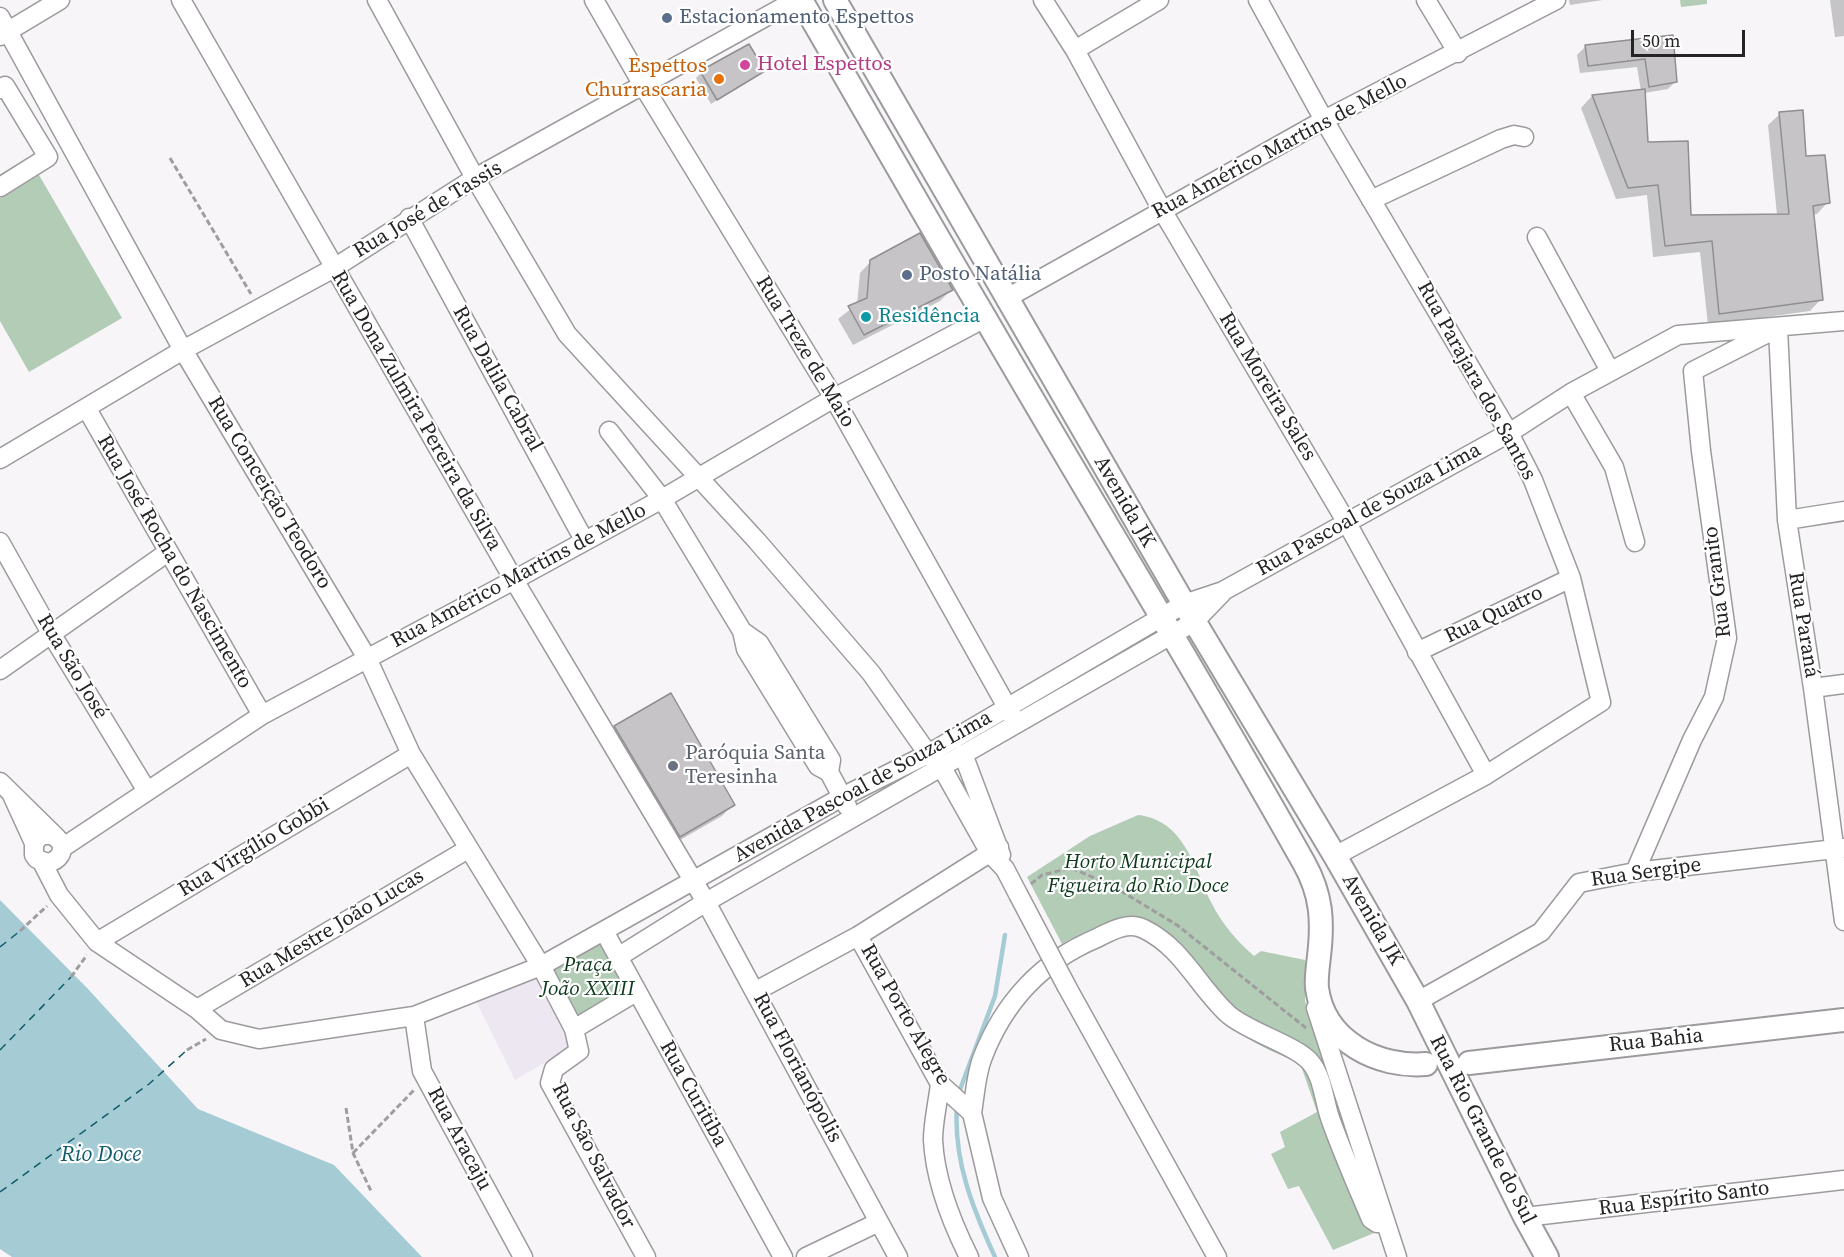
<!DOCTYPE html>
<html>
<head>
<meta charset="utf-8">
<style>
	body { margin:0 }
	#map { position:relative; width:1844px; height:1257px; overflow:hidden; background:#f7f5f8; font-family:"Source Serif 4",serif }
	canvas { display:block }
	.scale { position:absolute; left:1631px; top:30px; width:114px; height:27px; box-sizing:border-box; border:3px solid #252425; border-top:0; padding-left:8px; font-size:18px; line-height:21px; white-space:nowrap; color:#252425; -webkit-text-stroke:4px #fff; paint-order:stroke }
</style>
</head>
<body>
<div id="map">
<canvas width="1844" height="1257"></canvas>
<div class="scale">50 m</div>
</div>
<script>
const ctx = document.querySelector('canvas').getContext('2d');
ctx.lineJoin = 'round';
function fillPath(path, color) {
  ctx.fillStyle = color;
  ctx.fill(path, 'evenodd');
}
function strokePath(path, color, width, dash) {
  ctx.strokeStyle = color;
  ctx.lineWidth = width;
  ctx.lineCap = dash ? 'butt' : 'round';
  ctx.setLineDash(dash || []);
  ctx.stroke(path);
}
function write(font, color, halo, rows, align = 'center') {
  ctx.font = font + ' "Source Serif 4",serif';
  ctx.lineWidth = 4.5;
  ctx.setLineDash([]);
  ctx.textBaseline = 'middle';
  ctx.strokeStyle = halo;
  ctx.fillStyle = color;
  for (const [text, x, y, turn = 0] of rows) {
    ctx.save();
    ctx.translate(x, y);
    ctx.rotate((+turn || 0) * Math.PI / 180);
    ctx.textAlign = isNaN(turn) ? turn : align;
    if (halo) ctx.strokeText(text, 0, 0);
    ctx.fillText(text, 0, 0);
    ctx.restore();
  }
}
fillPath(new Path2D(`
	M534 972 571 1047 515 1080 474 997Z`), '#ece7f1');
fillPath(new Path2D(`
	M1680 0H1707V4L1681 7Z
	M39 175 122 318 29 372 0 321V198Z
	M1138 815C1184 820 1194 867 1211 902 1222 924 1236 940 1254 956L1261 951 1305 960V1001L1311 1022 1379 1231 1333 1250 1299 1186 1288 1189 1271 1154 1285 1147 1280 1132 1317 1112 1300 1063C1281 1055 1259 1047 1242 1034 1205 1004 1163 933 1114 926 1096 923 1077 936 1062 944L1027 877 1090 836Z
	M599 939 628 990 577 1017 549 967Z`), '#b2ccb6');
fillPath(new Path2D(`
	M0 900 88 989 198 1109 334 1165 422 1257H12L0 1249Z`), '#a5cbd4');
fillPath(new Path2D(`
	M1569 0H1603L1570 5Z
	M1830 0H1844V36L1835 37Z
	M1671 36 1676 81 1668 89 1644 93 1646 143 1690 217 1777 215 1768 125 1780 114 1828 202 1817 214 1812 215 1821 299 1810 311 1708 325 1700 252 1653 257 1647 195 1616 199 1581 108 1592 96 1641 91 1637 67 1580 73 1577 55 1585 47Z
	M763 71 711 104 696 78 701 73Z
	M871 261 951 290 940 301 853 345 838 319 857 304 860 273Z
	M615 727 733 804 722 816 668 847 603 738Z`), '#0003');
strokePath(new Path2D(`
	M958 1095 995 996 1005 935
	M957 1106C953 1160 973 1209 995 1257`), '#a5cbd4', 4.5);
strokePath(new Path2D(`
	M0 947 20 931
	M0 1050 71 977
	M0 1192 149 1084 187 1050`), '#105c6b', 1.5, [8, 6]);
const building = new Path2D(`
	M1673 35 1677 82 1649 87 1645 59 1588 66 1585 45Z
	M749 44 765 71 717 100 700 71Z
	M1645 89 1648 142 1688 141 1691 215 1789 214 1779 112 1803 110 1806 156 1825 155 1830 203 1813 206 1823 300 1719 314 1712 241 1665 246 1658 185 1628 188 1592 95Z
	M920 233 953 290 864 335 848 306 867 298 870 260Z
	M671 693 735 805 680 837 614 726Z`);
fillPath(building, '#c6c4c7');
strokePath(building, '#908e91', 1.5);
const minor = new Path2D(`
	M181 0 514 580 706 902 898 1257
	M377 0 475 178 567 334 757 541 871 673 928 754 941 766 990 853 1005 869 1018 894
	M594 0 644 87 834 398 1016 723
	M1043 0 1075 50 1162 210 1347 523 1486 775
	M1258 0 1324 120 1509 433 1533 480 1571 578 1601 702 1486 775 1335 856
	M1426 0 1458 53
	M0 17 183 350 367 658 411 754 541 966 574 1029 579 1051 554 1069 550 1083 646 1257
	M0 36 60 0
	M1075 50 1159 0
	M0 187 48 157 5 86 0 89
	M1371 200 1501 139 1514 135 1524 137
	M409 218 584 540
	M1537 237 1610 371
	M1007 298 1324 120 1556 0
	M1778 328 1787 520 1813 688 1844 921
	M1571 393 1614 467 1635 542
	M87 409 262 715
	M609 431 662 499 742 631 746 649 818 766 829 772
	M0 459 183 350 334 268 475 178 796 0
	M1787 520 1844 511
	M0 542 52 635 147 791
	M742 631 759 643 831 760 829 772 847 806
	M1417 652 1571 578
	M0 670 168 552
	M1813 688 1844 684
	M963 754 1001 855
	M0 782 57 838
	M12 795 34 843V855L37 859 48 863C59 860 64 853 61 842L53 835H41L34 843
	M62 848 262 715 514 580 662 499 834 398 985 318
	M42 862 59 895 97 942 197 1009 221 1030 259 1039 414 1016 541 966 842 797 928 754 1184 604 1223 591 1509 433 1571 393 1678 335 1844 321
	M1635 872 1692 740 1714 697 1727 638 1701 451 1693 371 1770 332
	M604 931 783 1257
	M858 936 940 1084 972 1113 992 1198 1019 1257
	M97 942 411 754
	M618 957 706 902 1194 622 1222 593
	M1067 987 1217 1257
	M756 991 858 936 999 847
	M1418 1001 1541 932 1579 883 1635 872 1844 848
	M1316 1008 1397 1257
	M197 1009 468 849
	M414 1016 422 1071 523 1257
	M574 1029 636 992
	M940 1084C938 1102 933 1122 933 1140 935 1181 951 1221 969 1257
	M972 1113C975 1095 976 1075 982 1059 1003 1003 1042 961 1097 938 1111 931 1128 921 1144 929 1183 948 1198 987 1229 1015 1249 1032 1298 1046 1311 1063 1323 1078 1324 1101 1330 1118 1342 1152 1357 1186 1371 1219L1377 1223H1386
	M1525 1217 1844 1180
	M806 1257 879 1222`);
const major = new Path2D(`
	M801 0C862 105 922 211 984 316 1090 499 1201 679 1304 863 1322 895 1323 922 1319 956 1318 966 1316 978 1317 988 1324 1042 1379 1068 1426 1064
	M835 0 1184 604 1335 856 1418 1001 1525 1217 1547 1257
	M1469 1063 1844 1020`);
strokePath(minor, '#9c9a9d', 21);
strokePath(major, '#9c9a9d', 26);
strokePath(new Path2D(`
	M170 158 251 294
	M1031 884 1042 875 1071 868 1111 885 1177 925 1306 1028
	M20 931 47 906
	M71 977 87 955
	M187 1050 206 1039
	M346 1108 353 1153 371 1191
	M353 1153 414 1090`), '#9f9d9f', 3, [6, 3]);
strokePath(minor, '#fff', 18);
strokePath(major, '#fff', 22);
const minorBridge = new Path2D(`
	M1018 894 1067 987`);
strokePath(minorBridge, '#9c9a9d', 21, []);
strokePath(minorBridge, '#fff', 18);
for (const [x, y, r, color] of [
	[667,18,6,"#5c6f8a"],
	[745,65,6,"#d1479c"],
	[719,79,6,"#e8710a"],
	[907,275,6,"#5c6f8a"],
	[866,317,6,"#0f9aa8"],
	[673,766,6,"#6b7280"]
]) {
  const dot = new Path2D();
  dot.arc(x, y, r, 0, 2 * Math.PI);
  ctx.fillStyle = color;
  ctx.fill(dot);
  strokePath(dot, '#fff', 2);
}
write('21px', '#4e5e75', '#fff', [
	["Estacionamento Espettos",679,18],
	["Posto Natália",919,275]
], 'left');
write('21px', '#b23c85', '#fff', [
	["Hotel Espettos",757,65]
], 'left');
write('21px', '#c56008', '#fff', [
	["Espettos",707,67],
	["Churrascaria",707,91]
], 'right');
write('21px', '#252425', '#fff', [
	["Rua Américo Martins de Mello",1280,147,-28],
	["Rua José de Tassis",428,210,-31],
	["Rua Treze de Maio",805,352,59],
	["Rua Dalila Cabral",497,379,61],
	["Rua Parajara dos Santos",1476,381,61],
	["Rua Moreira Sales",1267,387,59],
	["Rua Dona Zulmira Pereira da Silva",416,411,60],
	["Rua Conceição Teodoro",269,493,59],
	["Avenida JK",1124,502,60],
	["Rua Pascoal de Souza Lima",1369,510,-29],
	["Rua José Rocha do Nascimento",174,562,60],
	["Rua Américo Martins de Mello",519,576,-28],
	["Rua Granito",1718,582,-97],
	["Rua Quatro",1494,615,-26],
	["Rua Paraná",1803,625,81],
	["Rua São José",72,667,59],
	["Avenida Pascoal de Souza Lima",863,787,-29],
	["Rua Virgílio Gobbi",254,848,-31],
	["Rua Sergipe",1646,873,-8],
	["Avenida JK",1372,920,60],
	["Rua Mestre João Lucas",332,929,-31],
	["Rua Porto Alegre",905,1015,60],
	["Rua Bahia",1656,1041,-6],
	["Rua Florianópolis",797,1068,62],
	["Rua Curitiba",693,1094,61],
	["Rua Rio Grande do Sul",1482,1130,63],
	["Rua Aracaju",459,1139,62],
	["Rua São Salvador",593,1156,63],
	["Rua Espírito Santo",1684,1199,-7]
]);
write('21px', '#0d838f', '#fff', [
	["Residência",878,317]
], 'left');
write('21px', '#5b616d', '#fff', [
	["Paróquia Santa",685,754],
	["Teresinha",685,778]
], 'left');
write('italic 21px', '#0d391b', '#fff', [
	["Horto Municipal",1138,863],
	["Figueira do Rio Doce",1138,887],
	["Praça",588,966],
	["João XXIII",588,990]
]);
write('italic 22px', '#105c6b', '#fff', [
	["Rio Doce",101,1155]
]);
</script>
</body>
</html>
